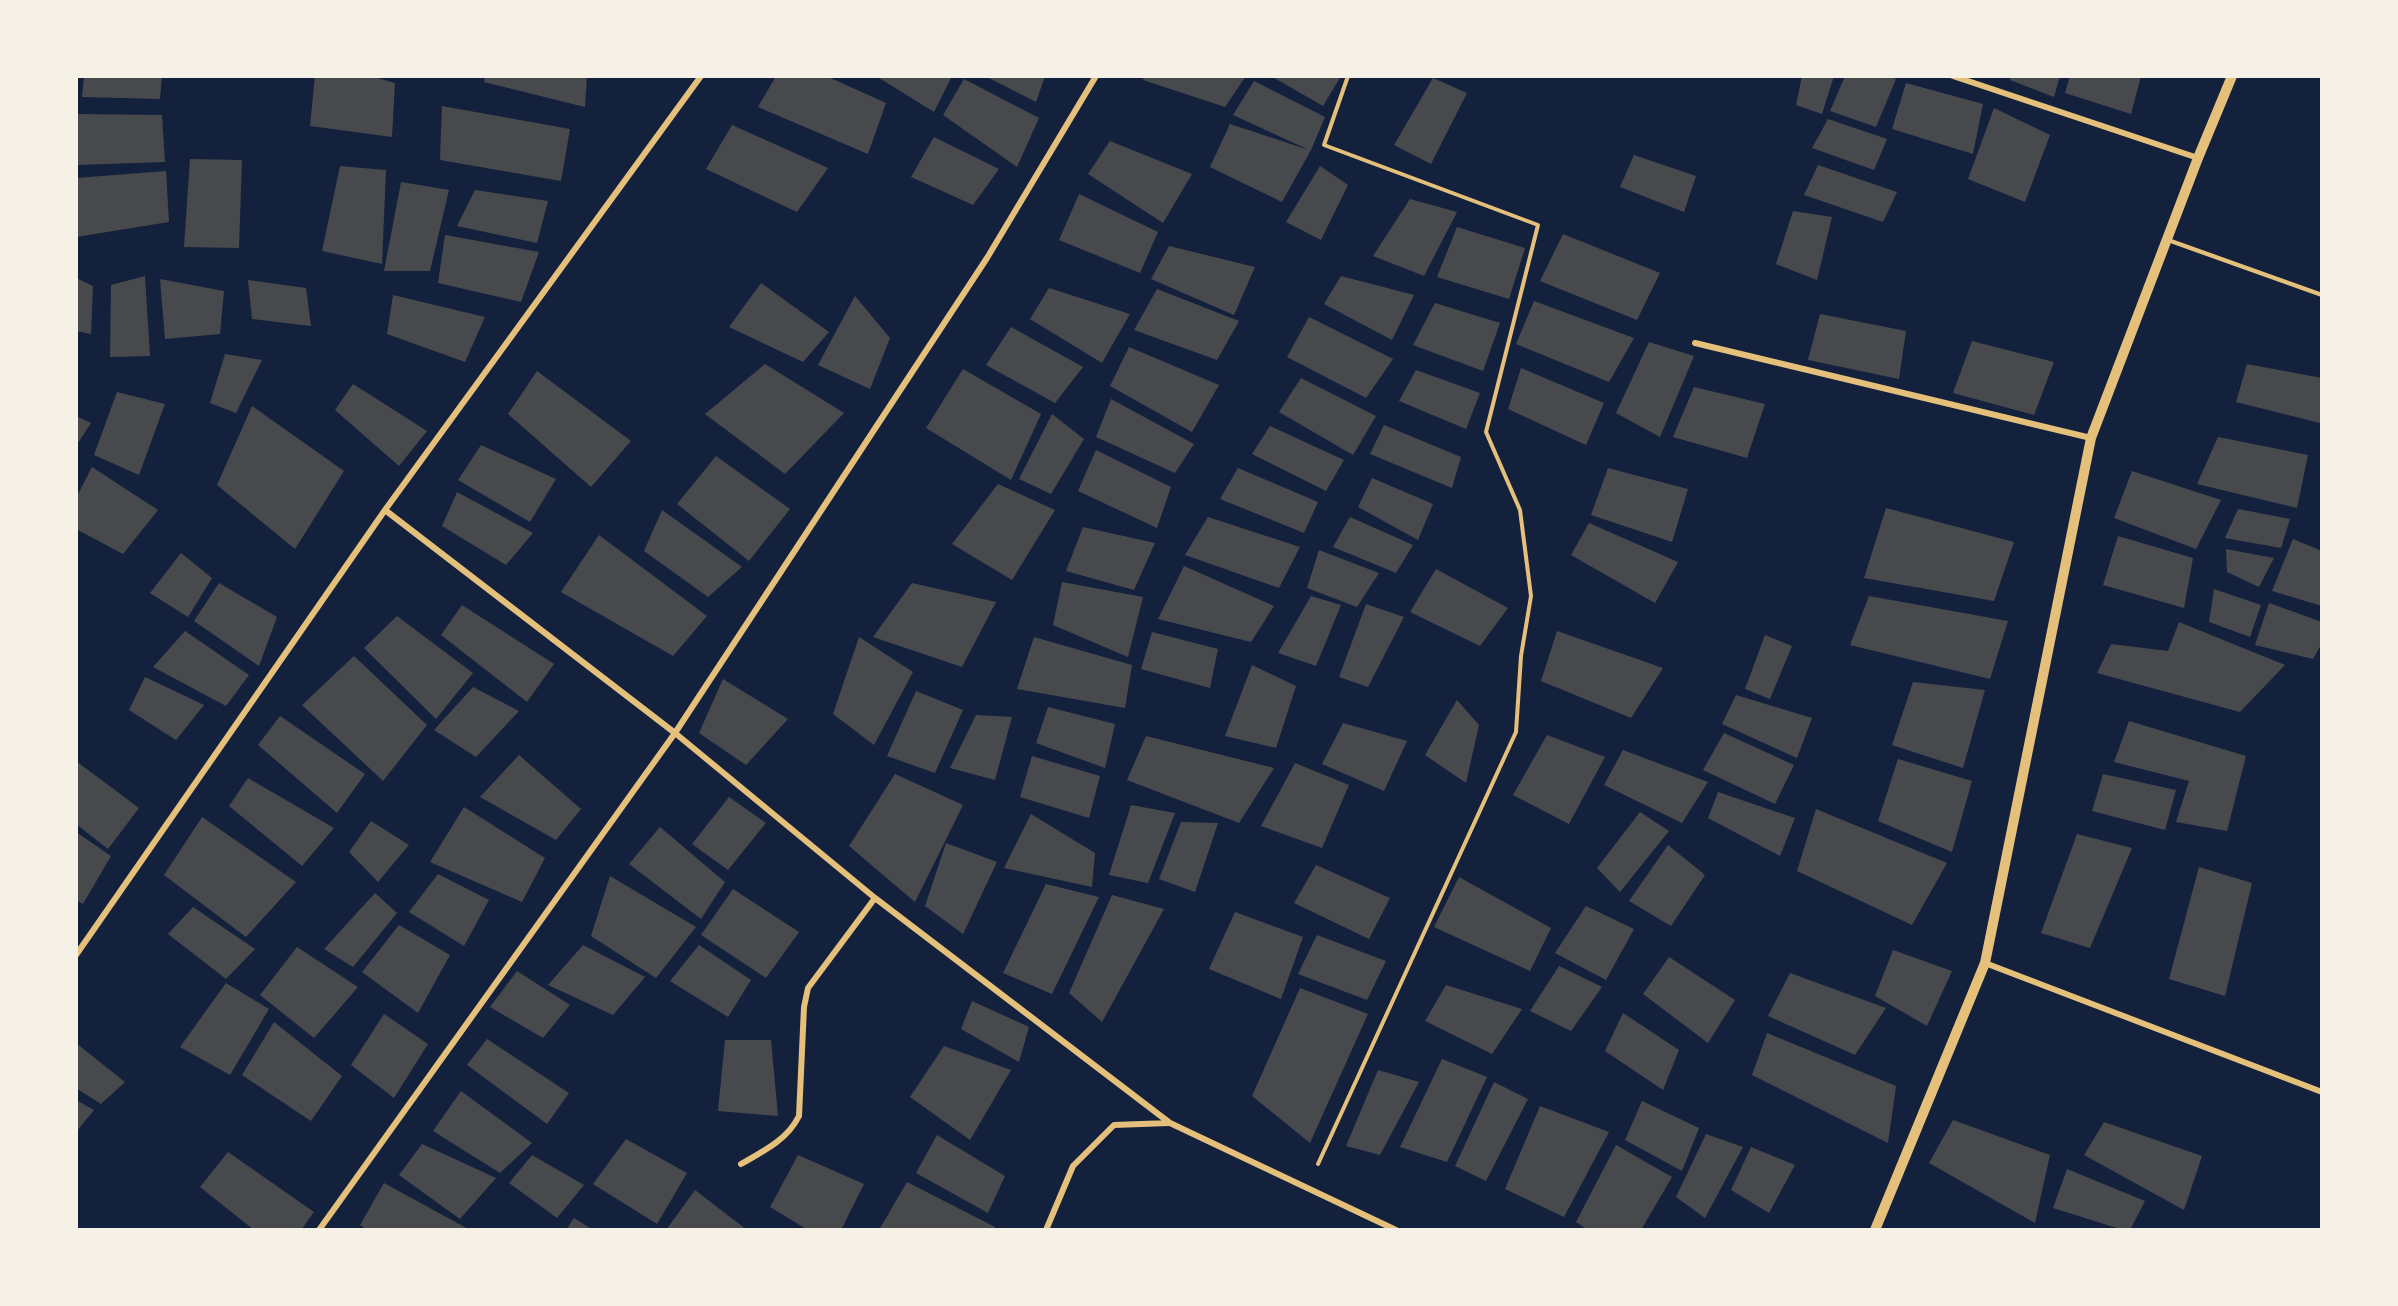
<!DOCTYPE html>
<html>
<head>
<meta charset="utf-8">
<style>
	body { margin:0 }
	#map { position:relative; width:2398px; height:1306px; overflow:hidden; background:#14213d; font-family:Figtree,sans-serif }
	canvas { display:block }
	.frame { position:absolute; inset:0; border:78px solid #f6f1e7; pointer-events:none }
</style>
</head>
<body>
<div id="map">
<canvas width="2398" height="1306"></canvas>
<div class="frame"></div>
</div>
<script>
const ctx = document.querySelector('canvas').getContext('2d');
ctx.lineJoin = 'round';
function fillPath(path, color) {
  ctx.fillStyle = color;
  ctx.fill(path, 'evenodd');
}
function strokePath(path, color, width, dash) {
  ctx.strokeStyle = color;
  ctx.lineWidth = width;
  ctx.lineCap = dash ? 'butt' : 'round';
  ctx.setLineDash(dash || []);
  ctx.stroke(path);
}
fillPath(new Path2D(`
	M84 76H162L160 99 82 97Z
	M315 76H370L395 83 392 137 310 126Z
	M485 76H587L585 107 484 82Z
	M776 76H826L886 103 868 154 758 107Z
	M876 76H952L934 112Z
	M985 76H1045L1036 102Z
	M1145 76H1246L1225 107 1143 80Z
	M1271 76H1341L1323 106Z
	M1802 76H1834L1822 114 1796 105Z
	M1845 76H1887L1896 79 1876 127 1830 111Z
	M2011 76H2060L2054 97 2010 80Z
	M2070 76H2141L2131 114 2065 93Z
	M1433 78 1467 93 1431 164 1394 145Z
	M964 79 1039 118 1017 167 943 115Z
	M1254 81 1325 117 1311 150 1282 202 1210 167 1230 124 1309 150 1233 115Z
	M1906 83 1983 104 1973 154 1892 129Z
	M442 106 570 129 561 181 440 160Z
	M1994 108 2050 135 2025 202 1968 179Z
	M76 114 162 115 165 162 76 165Z
	M1828 119 1887 139 1874 170 1812 148Z
	M732 125 828 168 797 212 706 169Z
	M934 137 999 169 973 205 911 177Z
	M1110 141 1192 174 1163 223 1088 174Z
	M1634 155 1696 176 1684 212 1620 187Z
	M190 159 242 160 239 248 184 247Z
	M1818 165 1897 192 1883 222 1804 195Z
	M340 166 386 170 382 264 322 251Z
	M1320 166 1348 185 1321 240 1286 222Z
	M166 171 169 222 76 237V178Z
	M401 182 449 190 430 271H384Z
	M475 190 548 201 537 243 457 226Z
	M1079 194 1158 232 1140 273 1059 240Z
	M1410 199 1457 212 1424 276 1373 256Z
	M1793 211 1832 217 1817 280 1776 264Z
	M1457 227 1525 248 1509 299 1437 277Z
	M1563 234 1660 273 1637 320 1540 281Z
	M445 235 539 252 521 302 438 283Z
	M1169 246 1255 267 1234 315 1151 279Z
	M145 276 150 356 110 357 111 285Z
	M1341 276 1414 295 1392 340 1324 304Z
	M76 278 93 286 91 334 76 331Z
	M160 279 224 291 220 334 165 339Z
	M248 280 306 288 311 326 252 319Z
	M761 283 829 332 803 362 729 327Z
	M1049 288 1130 314 1102 363 1030 319Z
	M1157 289 1239 321 1217 360 1134 330Z
	M393 295 485 317 465 362 387 334Z
	M855 296 890 338 870 389 818 365Z
	M1534 301 1634 338 1609 382 1516 344Z
	M1435 303 1500 323 1483 371 1413 345Z
	M1820 314 1906 331 1899 379 1808 360Z
	M1309 317 1393 359 1366 398 1287 357Z
	M1011 327 1083 367 1055 403 986 365Z
	M1972 341 2054 362 2034 415 1953 393Z
	M1649 342 1694 356 1660 437 1616 413Z
	M1129 347 1219 385 1192 432 1110 386Z
	M225 354 262 360 236 413 210 403Z
	M765 364 844 413 785 474 705 414Z
	M2247 364 2322 378 2320 423 2236 402Z
	M1521 368 1604 403 1586 445 1508 409Z
	M963 369 1041 414 1011 480 926 428Z
	M1416 370 1480 393 1466 429 1399 401Z
	M537 371 631 441 591 487 508 414Z
	M1301 378 1376 416 1353 455 1279 412Z
	M353 384 427 431 399 466 335 410Z
	M1694 387 1765 404 1747 458 1673 437Z
	M117 392 165 404 139 475 94 455Z
	M1111 399 1194 444 1175 473 1096 437Z
	M252 406 344 471 295 549 217 485Z
	M1052 414 1084 439 1051 494 1019 479Z
	M76 416 91 423 76 446Z
	M1384 425 1461 457 1452 488 1370 454Z
	M1270 426 1344 460 1326 491 1252 454Z
	M2218 437 2308 455 2297 508 2197 484Z
	M481 445 556 479 530 522 458 480Z
	M1096 450 1171 487 1157 528 1078 491Z
	M716 456 790 509 749 561 677 504Z
	M92 467 158 510 123 554 76 529V498Z
	M1238 468 1318 502 1304 533 1220 499Z
	M1608 468 1688 489 1672 542 1591 515Z
	M2132 471 2221 500 2196 549 2114 518Z
	M1372 478 1433 504 1418 540 1358 507Z
	M998 484 1055 510 1012 580 952 544Z
	M457 492 533 533 506 565 442 526Z
	M1886 508 2014 542 1994 601 1864 578Z
	M2238 509 2290 519 2281 548 2225 538Z
	M662 510 742 567 708 597 644 551Z
	M1208 517 1300 547 1279 588 1185 555Z
	M1350 517 1413 545 1396 573 1333 547Z
	M1589 523 1678 562 1655 603 1571 555Z
	M1083 527 1155 543 1134 590 1066 571Z
	M599 535 707 616 673 656 561 592Z
	M2118 536 2193 558 2184 608 2103 585Z
	M2293 539 2322 551V606L2272 591Z
	M2226 549 2274 558 2259 587 2227 572Z
	M1319 550 1379 573 1357 607 1307 588Z
	M181 553 212 578 188 617 150 593Z
	M1184 566 1274 606 1251 642 1158 619Z
	M1436 569 1508 608 1480 646 1410 612Z
	M1062 582 1143 597 1128 657 1053 625Z
	M219 583 277 617 259 666 194 621Z
	M912 583 996 602 962 667 873 637Z
	M2214 589 2261 605 2250 637 2209 622Z
	M1311 596 1341 605 1316 666 1278 653Z
	M1869 596 2008 621 1990 679 1850 645Z
	M2269 603 2322 622V643L2313 659 2255 645Z
	M1366 604 1404 617 1368 687 1339 677Z
	M462 605 554 664 527 702 441 635Z
	M397 616 473 673 436 719 364 648Z
	M2179 622 2285 665 2240 712 2097 673 2111 644 2168 651Z
	M185 631 249 675 226 706 153 667Z
	M1557 631 1663 668 1631 718 1541 681Z
	M1152 632 1218 649 1210 688 1141 669Z
	M1765 635 1792 646 1770 699 1745 689Z
	M859 637 913 672 874 745 833 714Z
	M1034 637 1132 665 1125 708 1017 689Z
	M354 656 427 725 383 781 302 705Z
	M1252 665 1296 686 1276 748 1225 736Z
	M145 677 204 705 176 740 129 710Z
	M723 679 788 719 746 765 699 733Z
	M1913 682 1985 690 1963 768 1892 745Z
	M473 687 519 711 476 757 434 730Z
	M916 691 963 710 935 773 887 756Z
	M1736 695 1812 718 1797 758 1722 724Z
	M1457 700 1479 725 1466 783 1425 755Z
	M1048 707 1115 724 1105 768 1036 743Z
	M976 715 1012 717 995 780 950 768Z
	M280 716 365 774 337 813 258 745Z
	M2129 721 2246 756 2227 831 2176 822 2189 781 2114 762Z
	M1343 723 1407 741 1384 791 1322 764Z
	M1724 733 1794 765 1775 804 1703 770Z
	M1547 735 1605 757 1569 824 1513 795Z
	M1146 736 1274 768 1239 823 1127 780Z
	M1623 750 1708 782 1682 823 1604 785Z
	M519 755 581 809 556 840 480 797Z
	M1032 756 1100 776 1089 818 1020 797Z
	M1898 759 1972 781 1952 852 1878 821Z
	M76 761 139 808 108 849 76 824Z
	M1295 763 1349 785 1322 848 1261 826Z
	M895 774 963 805 915 902 849 846Z
	M2103 774 2176 790 2165 830 2092 811Z
	M248 778 334 828 302 866 229 806Z
	M1718 792 1795 818 1780 856 1708 818Z
	M729 797 766 823 728 870 692 844Z
	M1131 805 1175 813 1148 883 1109 875Z
	M464 807 545 858 522 902 430 862Z
	M1816 809 1947 863 1912 925 1797 871Z
	M1640 812 1669 831 1620 892 1597 868Z
	M1031 814 1095 853 1092 887 1004 868Z
	M202 817 296 882 246 937 164 875Z
	M371 821 409 845 378 882 349 852Z
	M1181 822 1218 823 1195 892 1159 879Z
	M660 827 725 882 701 919 629 864Z
	M76 832 111 856 83 904 76 900Z
	M2077 834 2132 848 2090 948 2041 933Z
	M946 843 997 862 963 934 925 906Z
	M1668 845 1705 875 1671 926 1629 901Z
	M1316 865 1390 898 1369 939 1294 903Z
	M2199 867 2252 883 2225 996 2169 979Z
	M438 874 489 900 464 946 409 912Z
	M610 876 696 927 656 978 591 936Z
	M1459 877 1551 928 1530 971 1434 927Z
	M1046 884 1099 897 1052 994 1003 973Z
	M733 889 799 932 766 978 701 935Z
	M375 893 397 913 353 967 324 949Z
	M1112 895 1164 909 1102 1022 1069 993Z
	M1586 906 1634 929 1606 980 1555 953Z
	M193 907 255 949 226 979 168 934Z
	M1235 912 1303 937 1281 999 1209 969Z
	M399 925 450 955 418 1013 362 972Z
	M1317 935 1386 961 1367 1000 1298 974Z
	M583 945 645 977 613 1015 548 985Z
	M699 945 751 980 728 1017 670 981Z
	M297 947 358 987 314 1038 260 995Z
	M1893 950 1952 971 1927 1026 1875 996Z
	M1669 957 1735 1000 1708 1043 1643 994Z
	M1559 966 1602 987 1571 1031 1530 1011Z
	M517 971 570 1005 543 1038 490 1007Z
	M1790 973 1886 1008 1855 1055 1768 1016Z
	M226 983 269 1009 230 1075 180 1047Z
	M1446 985 1522 1009 1492 1054 1425 1021Z
	M1300 988 1368 1014 1310 1143 1252 1096Z
	M972 1001 1029 1027 1019 1062 961 1029Z
	M1623 1013 1679 1050 1663 1090 1605 1051Z
	M384 1014 428 1044 394 1098 351 1065Z
	M274 1022 342 1076 311 1121 242 1075Z
	M1767 1033 1896 1086 1888 1143 1752 1075Z
	M487 1039 569 1093 547 1124 467 1065Z
	M725 1040H771L778 1116 718 1111Z
	M76 1043 125 1082 101 1104 76 1088Z
	M944 1046 1011 1070 970 1140 910 1097Z
	M1442 1059 1487 1077 1447 1162 1400 1147Z
	M1378 1070 1419 1082 1380 1155 1346 1146Z
	M1494 1082 1528 1099 1486 1181 1455 1166Z
	M461 1091 532 1143 500 1173 433 1131Z
	M76 1100 94 1110 76 1132Z
	M1642 1101 1699 1128 1682 1171 1625 1140Z
	M1540 1106 1609 1132 1564 1217 1505 1189Z
	M1953 1120 2050 1155 2035 1223 1929 1163Z
	M2104 1122 2202 1156 2184 1210 2084 1155Z
	M1706 1134 1743 1147 1705 1218 1676 1197Z
	M937 1135 1005 1176 988 1213 916 1173Z
	M626 1139 687 1173 657 1224 593 1184Z
	M422 1144 496 1178 460 1219 399 1175Z
	M1616 1145 1672 1177 1641 1230H1588L1576 1222Z
	M1751 1147 1795 1165 1769 1213 1731 1190Z
	M228 1152 314 1212 301 1230H254L200 1187Z
	M532 1155 584 1185 557 1218 509 1183Z
	M798 1155 864 1184 841 1230H808L770 1207Z
	M2067 1169 2145 1201 2130 1230H2123L2053 1208Z
	M907 1182 995 1227 994 1230H879Z
	M384 1183 470 1230H367L360 1225Z
	M695 1190 747 1230H666Z
	M574 1218 593 1230H566Z`), '#48494c');
strokePath(new Path2D(`
	M1318 1164 1516 732 1521 656 1531 596 1520 510 1486 432 1538 225 1324 145 1348 76`), '#e5c07b', 4);
strokePath(new Path2D(`
	M2168 240 2322 295`), '#e5c07b', 4.5);
strokePath(new Path2D(`
	M1953 76 2198 158
	M1695 343 2091 438
	M385 510 675 733 875 898 1170 1123 1396 1230
	M76 955 385 510 701 76
	M1985 963 2322 1092
	M741 1164C764 1151 787 1140 799 1116L804 1007 808 988 875 898
	M319 1230 675 733 987 258 1096 76
	M1046 1230 1073 1166 1114 1125 1169 1123`), '#e5c07b', 6);
strokePath(new Path2D(`
	M1875 1230 1985 963 2091 438 2198 158 2232 76`), '#e5c07b', 10);
</script>
</body>
</html>
